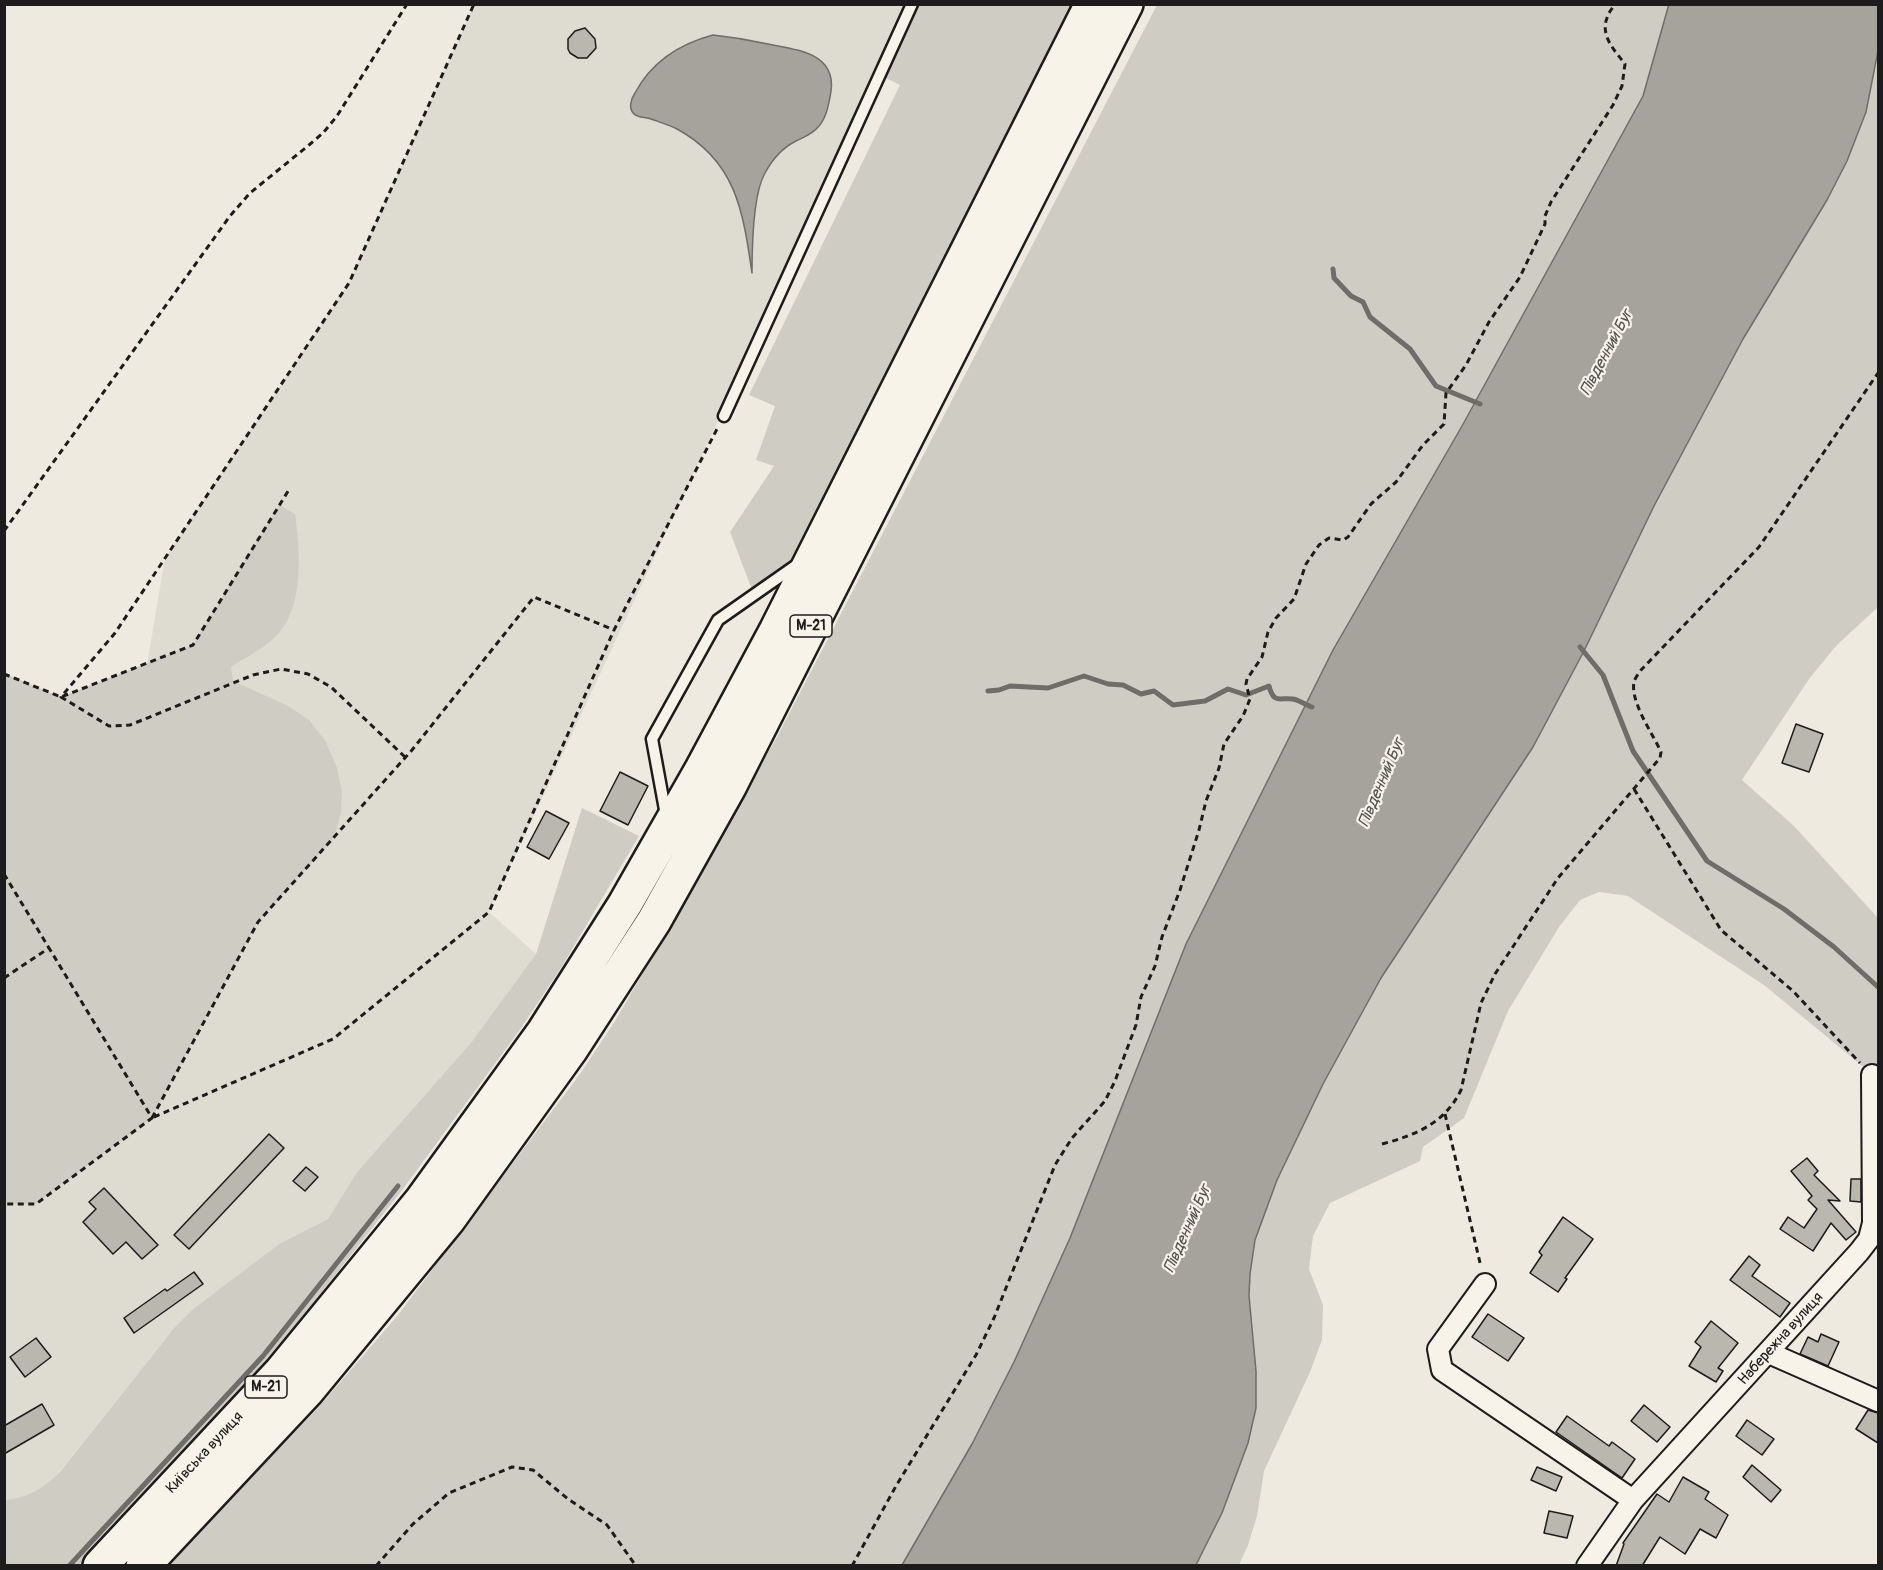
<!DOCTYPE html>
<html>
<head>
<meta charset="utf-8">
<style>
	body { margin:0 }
	#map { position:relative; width:1883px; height:1570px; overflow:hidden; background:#eeeae0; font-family:Pangolin,sans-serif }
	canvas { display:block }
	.frame { position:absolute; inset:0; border:6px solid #1c1c1c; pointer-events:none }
</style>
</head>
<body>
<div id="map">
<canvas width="1883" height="1570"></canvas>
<div class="frame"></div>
</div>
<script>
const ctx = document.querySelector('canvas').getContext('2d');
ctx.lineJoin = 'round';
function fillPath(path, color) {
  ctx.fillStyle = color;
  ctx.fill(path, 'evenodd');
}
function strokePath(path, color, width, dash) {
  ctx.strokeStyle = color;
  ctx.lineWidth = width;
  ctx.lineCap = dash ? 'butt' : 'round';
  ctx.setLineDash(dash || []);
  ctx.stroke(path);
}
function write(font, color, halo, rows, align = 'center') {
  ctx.font = font + ' Pangolin,sans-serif';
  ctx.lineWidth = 4.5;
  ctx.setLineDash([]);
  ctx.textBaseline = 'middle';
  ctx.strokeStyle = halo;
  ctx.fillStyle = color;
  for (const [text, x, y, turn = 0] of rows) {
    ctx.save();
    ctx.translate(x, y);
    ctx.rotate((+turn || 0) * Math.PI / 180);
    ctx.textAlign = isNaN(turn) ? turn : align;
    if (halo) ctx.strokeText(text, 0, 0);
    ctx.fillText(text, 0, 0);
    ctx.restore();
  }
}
fillPath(new Path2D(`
	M474 5H912L489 912 536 954 470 1044 357 1172 328 1219 279 1244 193 1309 175 1327 5 1540V1204H36L152 1118 258 922 333 838 134 742 165 558 349 283Z`), '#dedbd1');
fillPath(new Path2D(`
	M912 5H1072L796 566 754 595 730 532 774 466 756 460 775 406 749 395 900 85 880 75Z
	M1157 5H1669L1643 96 1526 312 1322 672 1186 944 1070 1238 1014 1362 972 1444 902 1565 167 1566 317 1409 398 1315 580 1074 615 1021 710 858 778 735Z
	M1878 51V607L1836 646 1809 679 1742 780 1794 826 1878 918V1079L1764 985 1628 896 1599 892 1580 900 1559 927 1508 1011 1464 1118 1423 1147 1420 1161 1330 1203 1313 1236 1309 1269 1323 1305 1322 1340 1310 1372 1264 1471 1257 1516 1248 1545 1239 1565 1196 1566 1222 1513 1248 1443 1256 1408V1371L1249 1296 1250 1274 1255 1240 1277 1180 1323 1084 1381 978 1533 747 1584 651 1654 506 1743 339 1827 200 1847 161 1866 112Z
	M279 505 295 514C300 551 305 610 274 638 262 649 245 658 231 667L233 681 288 706 309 720 326 742 337 768 342 792 341 812 334 838 258 922 152 1118 36 1204H5V674L61 697 193 645Z
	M582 808 639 836 561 968 519 1031 403 1189 262 1368 79 1565 5 1566V1500C28 1498 42 1489 59 1473L175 1327 193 1309 279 1244 328 1219 357 1172 470 1044 536 954Z`), '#cfccc3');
const water = new Path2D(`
	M1669 4 1878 5V51L1866 112 1847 161 1827 200 1743 339 1654 506 1584 651 1533 747 1381 978 1323 1084 1277 1180 1255 1240 1250 1274 1249 1296 1256 1371V1408L1248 1443 1222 1513 1196 1565H902L972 1444 1014 1362 1070 1238 1186 944 1333 650 1462 426 1643 96Z
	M713 35C732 37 750 40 768 44 798 50 840 53 830 97 828 107 826 118 819 126 813 134 804 137 796 141 782 148 772 160 765 173 753 194 752 248 752 273 743 211 736 161 677 129 669 125 659 122 651 119 646 117 638 118 634 114 628 108 631 99 635 93 652 61 679 44 713 35Z`);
fillPath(water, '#a6a39d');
strokePath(water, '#6f6d69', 1.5);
strokePath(new Path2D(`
	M1333 269 1334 278 1351 296 1363 302 1370 317 1410 349 1436 386 1480 404
	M1580 647 1603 675 1633 751 1707 861 1784 909 1834 947 1878 987
	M988 691 999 690 1010 686 1048 688 1084 676 1108 684 1123 685 1141 694 1154 691 1173 705 1205 701 1228 689 1246 695 1269 686C1274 705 1280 697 1293 699 1299 700 1306 705 1312 707
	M69 1566 263 1356 398 1186`), '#6f6d69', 5);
const building = new Path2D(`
	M585 28 595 39 596 48 587 58H578L570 53 568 49V39L575 31Z
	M1796 724 1823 734 1809 772 1782 763Z
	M620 772 648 786 628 825 600 811Z
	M546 811 569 823 549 859 527 847Z
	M269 1134 284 1148 189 1249 174 1235Z
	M1807 1158 1818 1171 1814 1175 1840 1201 1828 1200 1856 1232 1846 1240 1831 1223 1813 1251 1780 1229 1788 1217 1804 1228 1817 1209 1808 1200 1812 1196 1791 1171Z
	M306 1167 318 1177 305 1191 293 1181Z
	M1851 1179H1861V1202L1850 1201Z
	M104 1188 158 1245 142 1259 126 1242 113 1254 83 1222 96 1209 89 1202Z
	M1563 1217 1593 1239 1565 1278 1567 1279 1558 1292 1530 1273 1542 1255 1539 1252Z
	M1749 1256 1760 1265 1752 1276 1790 1303 1780 1317 1730 1280Z
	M194 1272 203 1284 134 1333 124 1318 165 1289 167 1291Z
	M1488 1314 1524 1338 1508 1361 1472 1337Z
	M1711 1321 1738 1343 1718 1368 1723 1371 1716 1382 1689 1366 1701 1347 1695 1342Z
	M1821 1334 1839 1342 1828 1366 1800 1354 1808 1337 1818 1342Z
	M36 1338 51 1357 25 1377 10 1357Z
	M42 1404 54 1425 4 1454V1426Z
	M1644 1405 1670 1427 1657 1442 1631 1421Z
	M1868 1410 1878 1413V1443L1856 1429Z
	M1567 1416 1609 1446 1612 1442 1635 1459 1622 1478 1556 1432Z
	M1747 1420 1774 1439 1762 1455 1736 1436Z
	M1752 1465 1781 1490 1771 1502 1743 1477Z
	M1537 1467 1562 1477 1556 1491 1531 1480Z
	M1683 1477 1709 1492 1705 1499 1728 1515 1716 1538 1700 1529 1685 1554 1660 1537 1642 1566H1616L1624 1544 1623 1543 1657 1494 1669 1502Z
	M1549 1511 1573 1516 1567 1538 1544 1533Z`);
fillPath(building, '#bab7af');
strokePath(building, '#1c1c1c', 1.5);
const service = new Path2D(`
	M724 416 912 4
	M666 815 652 739 718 620 798 564`);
const minor = new Path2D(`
	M1485 1284 1438 1349 1442 1370 1633 1500
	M1769 1353 1878 1401
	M1587 1566 1633 1500 1859 1252 1869 1239 1873 1223 1872 1075`);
const trunk = new Path2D(`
	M100 1566 281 1372 422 1200 543 1033 625 904 701 771 776 631 1092 4
	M143 1566 307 1391 448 1220 571 1049 654 921 729 787 1126 4`);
strokePath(service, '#1c1c1c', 15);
strokePath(minor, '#1c1c1c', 24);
strokePath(trunk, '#1c1c1c', 38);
strokePath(new Path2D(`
	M4 531 230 216 250 193 309 145 323 133 337 116 407 4
	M4 674 61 697 193 645 290 488
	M405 757 331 687 308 674 281 669 253 675 130 725 109 726 61 697 115 633 349 283 474 4
	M1634 789 1721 930 1793 991 1860 1063
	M4 874 49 948
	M4 978 49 948 152 1118 36 1204H4
	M1445 1114 1481 1267
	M154 1117 333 1039 489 912 614 630
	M152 1118 258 922 412 750 534 597 614 630 718 427
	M1382 1144C1416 1135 1445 1123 1461 1090L1481 1003 1495 974 1558 878 1660 758 1661 752C1653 734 1630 702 1634 682 1635 678 1639 673 1641 670L1759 547 1878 373
	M376 1566 413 1524 449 1493 512 1467 533 1470 568 1499 607 1525 636 1566
	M852 1566 896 1486 976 1355 994 1318 1055 1165 1072 1138 1105 1101 1115 1081 1136 1025 1141 997 1155 966 1162 937 1180 890 1199 830 1206 801 1219 768 1224 744 1243 716 1250 699 1246 684 1247 679 1262 657 1268 632 1276 618 1294 599 1306 564 1319 545 1329 538 1343 540 1348 537 1371 504 1396 482 1423 445 1444 424 1446 393 1466 365 1489 322 1520 277 1545 224V216L1551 202 1613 105 1622 86 1625 64C1615 51 1600 36 1607 18 1608 13 1612 9 1615 4`), '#1c1c1c', 3, [6, 4.5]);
strokePath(service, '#f7f3e8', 10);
strokePath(minor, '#f7f3e8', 20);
strokePath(trunk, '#f7f3e8', 33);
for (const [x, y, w] of [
	[811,626,42],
	[266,1387,42]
]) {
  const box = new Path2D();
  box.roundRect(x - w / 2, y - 11, w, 22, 4.5);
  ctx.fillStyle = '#f7f3e8';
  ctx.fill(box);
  strokePath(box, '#1c1c1c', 1.5);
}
write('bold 14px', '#1c1c1c', null, [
	["М-21",811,626],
	["М-21",266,1387]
]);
write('15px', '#1c1c1c', '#f7f3e8', [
	["Набережна вулиця",1781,1339,-48],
	["Київська вулиця",205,1453,-47]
]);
write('italic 16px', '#535250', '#f7f3e8', [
	["Південний Буг",1607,353,-62],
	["Південний Буг",1382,783,-67],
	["Південний Буг",1188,1229,-66]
]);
</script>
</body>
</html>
